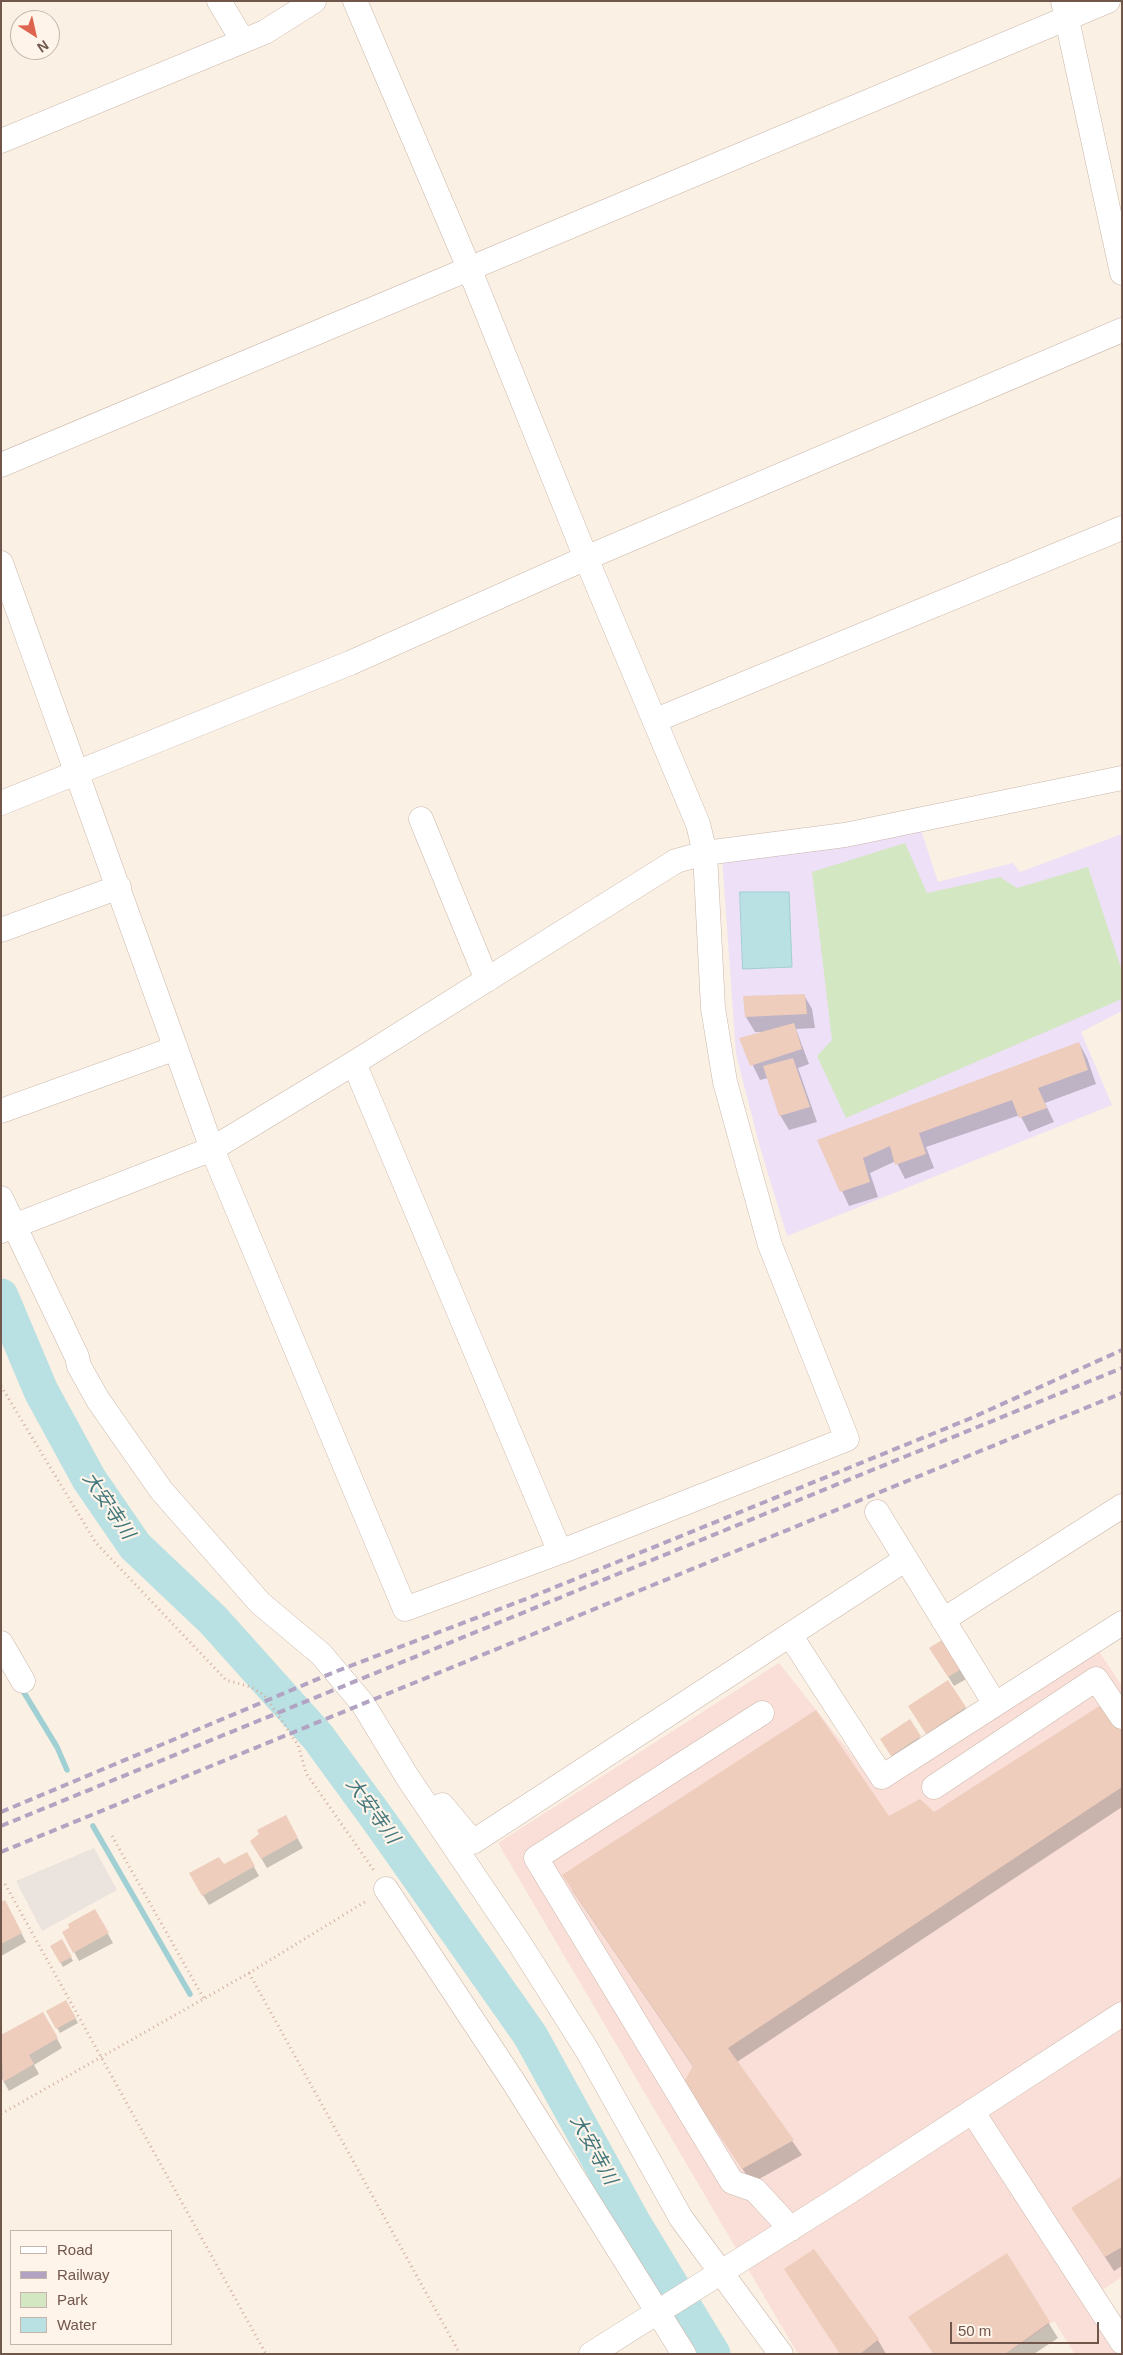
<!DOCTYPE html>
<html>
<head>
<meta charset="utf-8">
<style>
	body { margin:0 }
	#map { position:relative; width:1123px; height:2355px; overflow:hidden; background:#faf0e3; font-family:Arial,sans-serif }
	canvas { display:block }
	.frame { position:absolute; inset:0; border:2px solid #71564b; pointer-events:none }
	.legend { position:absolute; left:10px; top:2230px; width:162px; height:115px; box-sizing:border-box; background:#fef4e9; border:1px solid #c6b5aa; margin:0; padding:6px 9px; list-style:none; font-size:15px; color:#71564b }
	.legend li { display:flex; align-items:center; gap:10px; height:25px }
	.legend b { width:25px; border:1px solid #c6b5aa }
	.north { position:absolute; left:10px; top:10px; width:50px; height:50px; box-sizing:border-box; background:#fef4e9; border:1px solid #c6b5aa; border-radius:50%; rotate:145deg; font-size:14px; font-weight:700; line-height:20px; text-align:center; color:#71564b }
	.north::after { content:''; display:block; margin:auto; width:18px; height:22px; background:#dd6550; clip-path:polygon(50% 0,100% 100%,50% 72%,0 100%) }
	.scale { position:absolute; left:950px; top:2322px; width:149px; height:22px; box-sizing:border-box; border:2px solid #71564b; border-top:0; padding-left:6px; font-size:15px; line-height:18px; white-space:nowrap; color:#71564b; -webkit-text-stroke:4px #fef4e9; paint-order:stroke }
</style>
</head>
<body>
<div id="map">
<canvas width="1123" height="2355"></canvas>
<div class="frame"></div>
<ul class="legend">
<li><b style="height:6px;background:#fff"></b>Road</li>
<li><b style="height:6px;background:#b2a3c3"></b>Railway</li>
<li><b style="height:14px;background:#d4e7c3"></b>Park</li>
<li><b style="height:14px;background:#b9e0e2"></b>Water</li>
</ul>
<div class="north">N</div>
<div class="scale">50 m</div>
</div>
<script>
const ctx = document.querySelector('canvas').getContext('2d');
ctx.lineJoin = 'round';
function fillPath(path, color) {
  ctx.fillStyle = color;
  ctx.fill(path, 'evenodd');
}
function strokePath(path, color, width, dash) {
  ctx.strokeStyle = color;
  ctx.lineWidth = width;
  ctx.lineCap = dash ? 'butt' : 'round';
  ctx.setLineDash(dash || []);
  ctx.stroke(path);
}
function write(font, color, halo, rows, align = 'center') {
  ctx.font = font + ' Arial,"Noto Sans JP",sans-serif';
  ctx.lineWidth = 4.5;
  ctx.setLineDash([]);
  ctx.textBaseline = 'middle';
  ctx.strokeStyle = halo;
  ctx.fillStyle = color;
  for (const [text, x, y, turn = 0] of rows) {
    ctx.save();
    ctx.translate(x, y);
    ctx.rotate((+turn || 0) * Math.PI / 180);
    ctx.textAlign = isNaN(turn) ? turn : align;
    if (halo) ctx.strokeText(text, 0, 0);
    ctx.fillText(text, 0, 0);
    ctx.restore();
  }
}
fillPath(new Path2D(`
	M1098 1650 1122 1686V2277L1092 2297 1122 2353 1075 2354 1054 2321 1006 2354H798L498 1843 779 1663 878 1788Z`), '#fadfd8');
fillPath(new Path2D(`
	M94 1848 117 1890 42 1931 16 1881Z`), '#eae3de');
fillPath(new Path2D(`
	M921 830 938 882 1013 863 1020 872 1122 834V1011L1081 1032 1112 1105 787 1236 760 1147 736 1054 722 857Z`), '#ede0f7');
fillPath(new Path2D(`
	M905 843 927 893 1000 877 1017 888 1088 867 1122 971V999L846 1118 817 1056 832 1040 812 872Z`), '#d4e7c3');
const water = new Path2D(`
	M740 892H789L792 967 743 969Z`);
fillPath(water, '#b9e0e2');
strokePath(water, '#a0d0d3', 1);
fillPath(new Path2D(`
	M804 995 812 1009 815 1028 796 1029 809 1064 798 1068 817 1122 789 1130 780 1115 768 1078 760 1080 740 1039 763 1032H755L746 1017 745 997Z
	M1079 1043 1087 1058 1096 1084 1045 1103 1054 1122 1029 1132 1020 1115 926 1147 934 1168 905 1179 896 1161 870 1173 878 1197 849 1206 819 1141Z
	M945 1640 968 1678 954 1686 936 1657Z
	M948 1681 971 1717 932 1742 915 1716Z
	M909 1721 925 1746 898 1765 887 1749Z
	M1122 1732V1807L737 2062 802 2155 752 2183 694 2097V2068L572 1890 934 1814Z
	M285 1816 303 1848 267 1868 251 1841Z
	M247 1854 259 1876 209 1905 190 1874 224 1866Z
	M1 1904 10 1912 26 1942 1 1956Z
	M95 1911 113 1943 79 1961 64 1933Z
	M62 1941 73 1961 63 1967 52 1947Z
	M66 2002 78 2023 60 2033 48 2012Z
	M43 2013 62 2048 34 2065 39 2074 9 2091 1 2077V2037Z
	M1122 2177V2266L1114 2271 1073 2208Z
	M1006 2255 1058 2338 1034 2354H934L910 2318Z
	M878 2340 886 2354H840Z`), '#0003');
strokePath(new Path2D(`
	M20 1686 57 1747 67 1770
	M93 1826 190 1994`), '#a0d0d3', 5.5);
strokePath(new Path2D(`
	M1 1296 41 1391 89 1479 135 1546 213 1620 318 1737 380 1822 530 2035 633 2222 713 2354`), '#b9e0e2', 35);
fillPath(new Path2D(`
	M805 994 807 1014 745 1017 743 996Z
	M794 1023 802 1049 750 1066 739 1038Z
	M1079 1042 1088 1070 1038 1088 1047 1108 1019 1118 1012 1100 919 1133 926 1154 895 1165 890 1146 863 1158 870 1182 840 1192 817 1140Z
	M793 1058 810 1107 779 1116 763 1066Z
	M945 1638 963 1668 948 1677 929 1648Z
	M948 1680 966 1707 926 1734 908 1706Z
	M1104 1703 1122 1730V1787L728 2048 794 2140 742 2169 684 2082 693 2066 562 1875 816 1710 889 1816 920 1799 934 1812Z
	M910 1719 921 1736 891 1756 880 1739Z
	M286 1815 298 1838 261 1859 250 1841 259 1834 257 1830Z
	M247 1852 255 1866 202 1896 189 1873 219 1857 224 1864Z
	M5 1900 22 1933 1 1944V1902Z
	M95 1909 109 1933 73 1953 62 1932 69 1928 68 1924Z
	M62 1939 72 1957 60 1963 50 1946Z
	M66 2000 76 2018 56 2029 46 2011Z
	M43 2012 58 2038 29 2055 34 2064 3 2082 1 2035Z
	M1122 2176V2247L1105 2257 1071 2208Z
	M814 2249 879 2339 860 2354H840L784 2269Z
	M1007 2253 1050 2322 1005 2354H934L908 2317Z`), '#eecdbd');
const minor = new Path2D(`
	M219 1 243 41
	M1063 1 1122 273
	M1 141 265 32 314 1
	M1 465 1108 1
	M1 563 212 1149 405 1609 560 1552
	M656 720 1122 528
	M1 803 350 663 586 558 1122 330
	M421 819 487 980
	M1 930 119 887
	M354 1063 560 1552 847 1439 770 1245 725 1082 713 1008 705 853 698 824 586 558 469 268 355 1
	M1 1111 176 1048
	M1 1198 77 1357 79 1366 98 1400 161 1490 260 1603 321 1654 363 1704 408 1778 518 1941 587 2050 681 2218 781 2354
	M1 1231 212 1149 354 1063 676 861 705 853 845 835 1122 778
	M877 1512 995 1704
	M943 1620 1122 1506
	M790 1635 882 1777 1122 1623
	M1 1643 23 1681
	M762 1713 536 1858 732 2182 755 2190 791 2229
	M934 1787 1096 1679 1122 1717
	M442 1805 473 1842 906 1559
	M386 1889 513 2081 684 2354
	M972 2111 1122 2342
	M591 2354 844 2195 1122 2014`);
strokePath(minor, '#cbb7ab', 25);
strokePath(new Path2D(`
	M1 1386 96 1543 226 1680 251 1687 265 1696 298 1745 306 1773 375 1872
	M112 1836 204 1999
	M5 1884 266 2354
	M249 1973 460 2354
	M1 2114 249 1973 368 1900`), '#d2b0a0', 3, [1, 4]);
strokePath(minor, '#fff', 24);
strokePath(new Path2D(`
	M1 1812 337 1671 531 1597 969 1419 1122 1350
	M1 1826 1122 1368
	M1 1852 1122 1393`), '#b2a3c3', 4, [8, 5]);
write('italic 19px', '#43777c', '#fef4e9', [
	["大安寺川",108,1506,56],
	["大安寺川",372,1811,54],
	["大安寺川",593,2150,61]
]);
</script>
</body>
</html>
